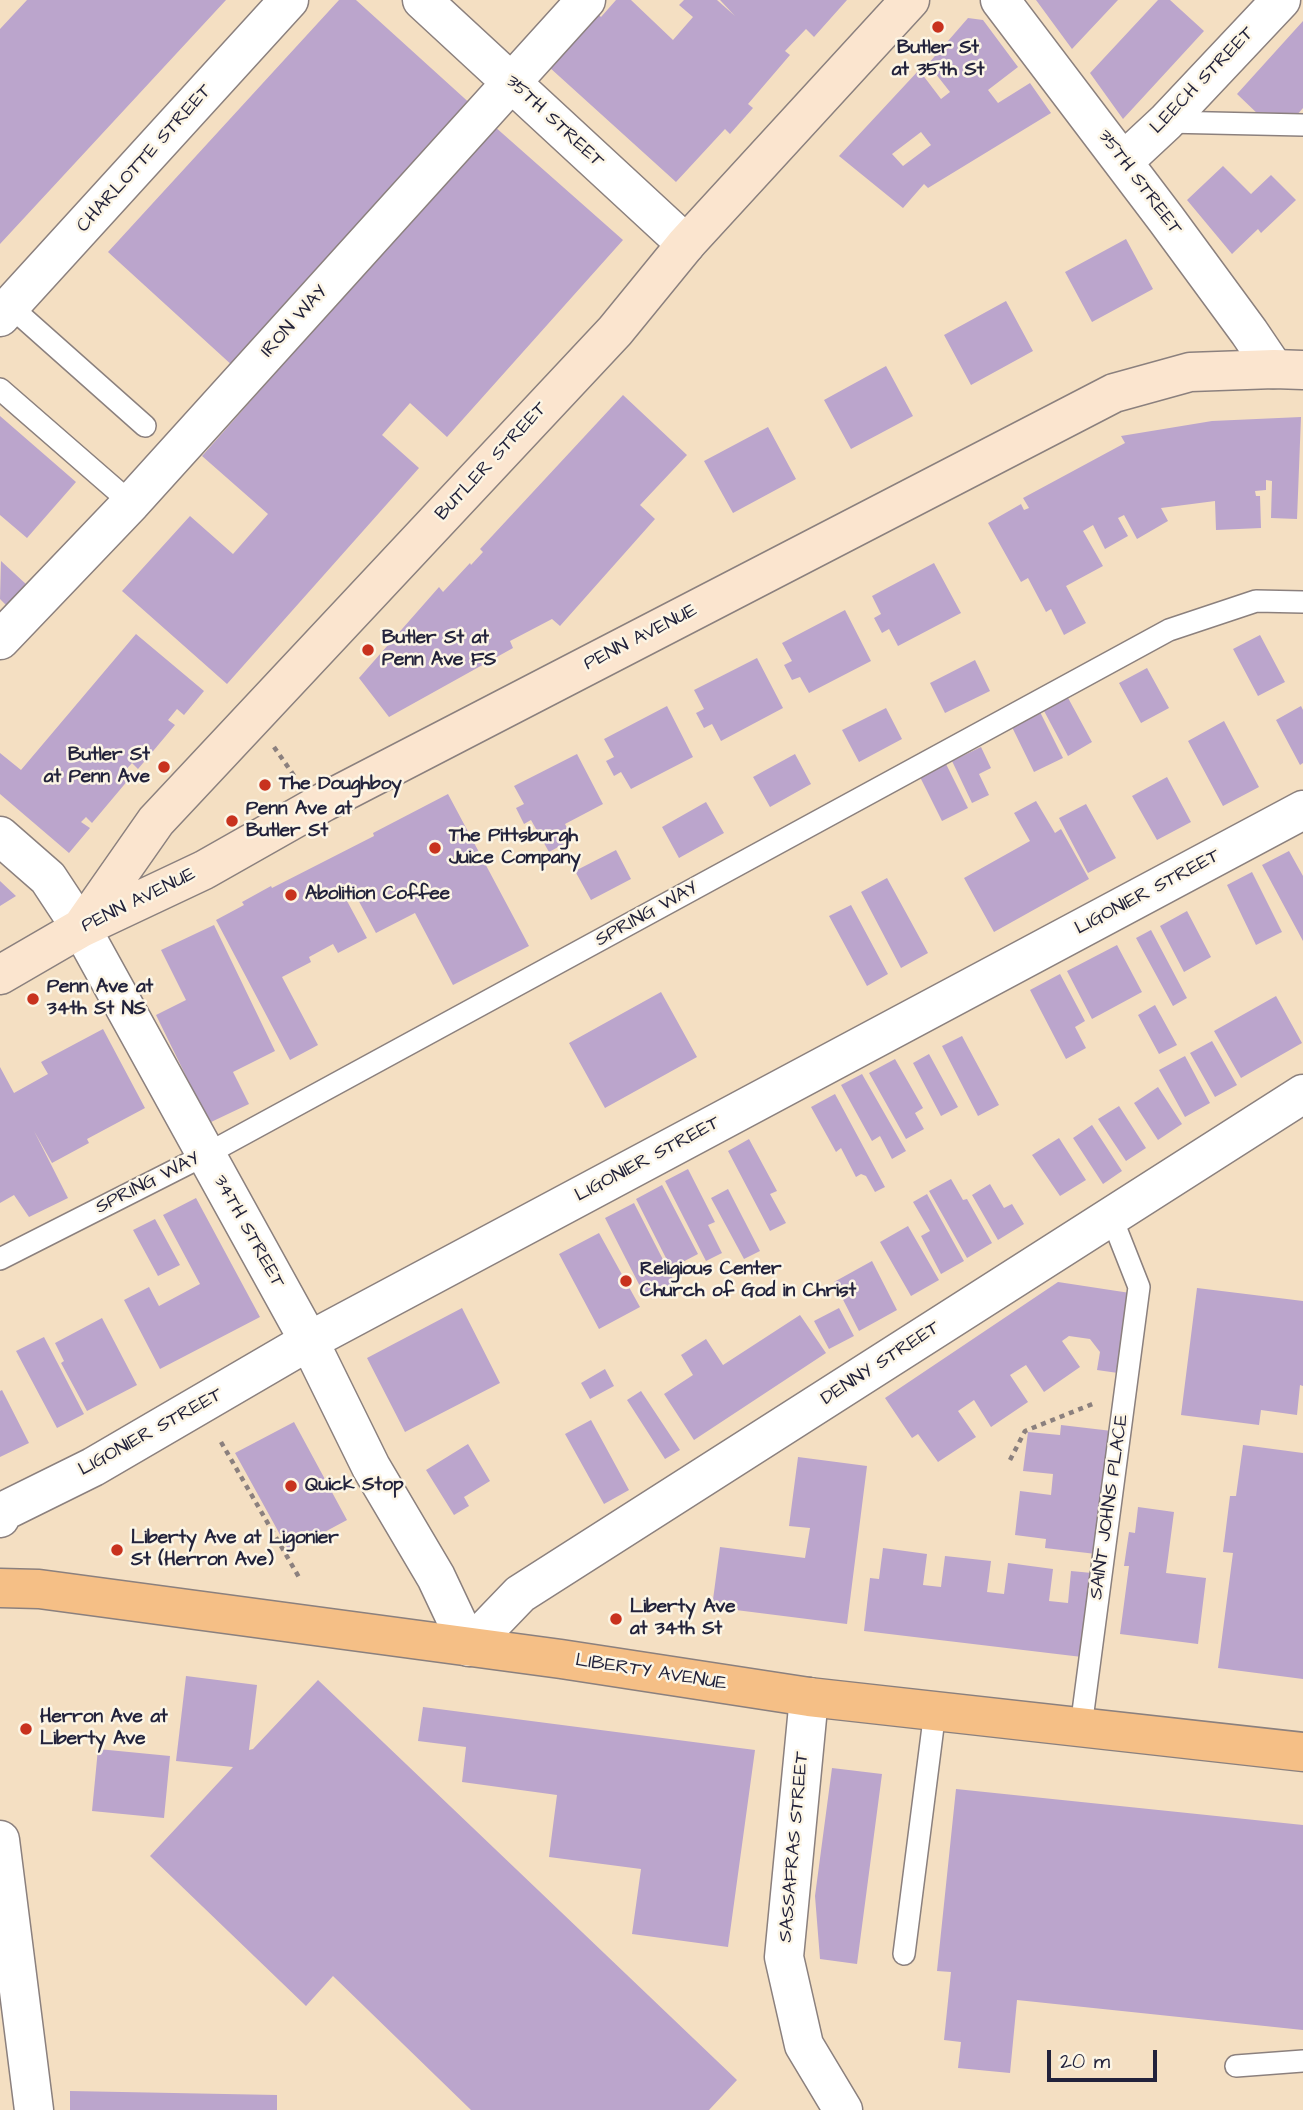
<!DOCTYPE html>
<html>
<head>
<meta charset="utf-8">
<style>
	body { margin:0 }
	#map { position:relative; width:1303px; height:2110px; overflow:hidden; background:#f4dfc2; font-family:"Architects Daughter",sans-serif }
	canvas { display:block }
	.scale { position:absolute; left:1047px; top:2050px; width:110px; height:32px; box-sizing:border-box; border:4px solid #22223b; border-top:0; padding-left:9px; font-size:21px; line-height:24px; white-space:nowrap; color:#22223b; -webkit-text-stroke:5px #fcf5e5; paint-order:stroke }
</style>
</head>
<body>
<div id="map">
<canvas width="1303" height="2110"></canvas>
<div class="scale">20 m</div>
</div>
<script>
const ctx = document.querySelector('canvas').getContext('2d');
ctx.lineJoin = 'round';
function fillPath(path, color) {
  ctx.fillStyle = color;
  ctx.fill(path, 'evenodd');
}
function strokePath(path, color, width, dash) {
  ctx.strokeStyle = color;
  ctx.lineWidth = width;
  ctx.lineCap = dash ? 'butt' : 'round';
  ctx.setLineDash(dash || []);
  ctx.stroke(path);
}
function write(font, color, halo, rows, align = 'center') {
  ctx.font = font + ' "Architects Daughter",sans-serif';
  ctx.lineWidth = 5;
  ctx.setLineDash([]);
  ctx.textBaseline = 'middle';
  ctx.strokeStyle = halo;
  ctx.fillStyle = color;
  for (const [text, x, y, turn = 0] of rows) {
    ctx.save();
    ctx.translate(x, y);
    ctx.rotate((+turn || 0) * Math.PI / 180);
    ctx.textAlign = isNaN(turn) ? turn : align;
    if (halo) ctx.strokeText(text, 0, 0);
    ctx.fillText(text, 0, 0);
    ctx.restore();
  }
}
fillPath(new Path2D(`
	M27 0H226L0 244V29Z
	M339 0H356L474 107 234 367 108 252Z
	M616 0H631L673 40 693 17 679 5 684 0H717L735 16 720 0H847L814 37 806 29 785 51 790 55 748 104 753 108 730 134 725 129 676 182 549 67 598 14 601 17Z
	M1036 0H1118L1072 49Z
	M1158 0H1170L1204 31 1123 119 1090 73Z
	M968 18 983 20 1018 67 988 90 998 103 1030 83 1051 113 928 188 924 184 903 208 839 156 919 70 941 99 950 92 928 64ZM921 132 931 145 903 166 892 154Z
	M1303 21V108L1296 116H1260L1237 94Z
	M494 126 623 240 447 437 410 403 382 435 419 468 227 684 122 591 190 516 233 554 268 514 202 456Z
	M1223 166 1251 194 1271 175 1296 200 1261 233 1258 229 1232 254 1187 200Z
	M1126 239 1153 289 1092 322 1065 272Z
	M1006 301 1033 351 971 385 944 335Z
	M886 366 913 416 851 449 824 400Z
	M623 395 687 455 640 505 655 519 560 626 552 619 510 641 513 648 389 717 359 678 439 587 443 592 470 563 471 565 483 552 480 549Z
	M0 416 76 482 27 538 0 515Z
	M1301 417 1297 519 1271 518 1272 481 1266 480V490L1255 491 1256 496H1260L1261 528 1216 530 1215 501 1161 508 1168 521 1137 539 1124 515 1118 518 1128 536 1105 549 1093 525 1083 531 1103 566 1066 586 1086 623 1064 635 1051 609 1046 612 1028 578 1021 582 988 523 1021 504 1024 510 1029 508 1023 498 1125 443 1121 436 1212 421Z
	M768 427 796 479 733 513 704 461Z
	M1 561 27 585 7 606 0 599Z
	M934 563 961 613 898 646 889 629 882 633 874 618 881 614 872 596Z
	M845 610 871 661 809 693 800 677 792 680 784 665 792 661 782 643Z
	M136 634 204 691 184 715 177 709 168 720 175 725 138 769 132 763 123 773 129 779 92 823 86 817 81 822 90 828 69 853 0 794V753L21 770Z
	M1260 635 1285 682 1258 696 1233 649Z
	M757 658 783 708 721 741 712 724 704 728 696 713 704 709 694 690Z
	M975 660 990 691 945 713 930 683Z
	M1147 668 1169 708 1141 723 1119 683Z
	M1067 696 1092 742 1068 756 1043 709Z
	M667 706 693 757 631 789 621 772 614 776 606 761 614 757 604 739Z
	M1301 706 1303 710V763L1300 765 1276 720Z
	M886 708 902 739 859 762 842 730Z
	M1040 712 1063 758 1034 772 1011 725Z
	M1224 721 1259 787 1223 806 1188 741Z
	M981 747 991 768 979 774 989 795 972 803 952 761Z
	M577 754 603 804 565 824 573 839 549 852 531 820 524 824 516 808 524 804 514 786Z
	M795 754 811 784 770 807 753 777Z
	M946 764 968 808 942 821 920 777Z
	M1167 777 1191 822 1157 840 1132 796Z
	M448 794 529 946 453 985 415 913 376 933 349 883 340 888 367 938 338 953 333 944 309 957 311 962 282 977 318 1045 290 1060 216 920 244 905 242 902 271 886 272 888 374 836 373 833Z
	M1036 801 1055 833 1061 829 1089 879 994 932 964 878 1030 841 1014 813Z
	M706 802 724 833 679 858 662 827Z
	M1086 804 1116 858 1088 873 1059 818Z
	M616 850 631 879 591 900 575 871Z
	M1289 851 1303 876V941L1262 865Z
	M1252 872 1282 932 1256 945 1227 885Z
	M887 878 928 953 901 968 861 892Z
	M0 881 16 896 0 906Z
	M851 905 888 974 867 986 829 916Z
	M1187 911 1211 957 1184 972 1160 926Z
	M214 925 275 1051 233 1072 249 1104 209 1123 156 1015 186 1000 161 950Z
	M1151 930 1187 998 1173 1006 1136 938Z
	M1117 945 1142 992 1092 1019 1067 971Z
	M1060 974 1085 1021 1075 1027 1086 1048 1066 1059 1030 990Z
	M661 992 697 1057 605 1108 569 1043Z
	M1276 996 1302 1043 1241 1078 1214 1031Z
	M1155 1005 1177 1045 1159 1054 1138 1015Z
	M103 1029 145 1108 87 1139 89 1143 52 1163 34 1131 68 1198 29 1217 14 1195 0 1203V1067L14 1093 48 1074 41 1062Z
	M962 1036 999 1105 978 1116 942 1046Z
	M1212 1041 1237 1085 1215 1097 1190 1053Z
	M929 1054 958 1107 941 1116 913 1063Z
	M1185 1056 1210 1103 1185 1117 1159 1070Z
	M895 1059 923 1108 915 1113 924 1129 906 1139 869 1073Z
	M862 1074 906 1151 892 1159 880 1136 872 1141 841 1085Z
	M1158 1087 1182 1124 1158 1140 1134 1103Z
	M835 1094 885 1187 875 1192 866 1176 861 1174 856 1177 841 1148 836 1152 811 1107Z
	M1119 1106 1146 1148 1126 1161 1098 1119Z
	M1092 1125 1122 1171 1103 1184 1073 1138Z
	M1059 1138 1086 1180 1060 1196 1032 1155Z
	M749 1139 777 1191 770 1194 786 1223 770 1231 728 1151Z
	M688 1169 715 1222 708 1225 722 1253 706 1261 665 1181Z
	M951 1179 963 1200 967 1199 992 1243 967 1258 929 1191Z
	M990 1184 1004 1208 1012 1204 1024 1224 998 1240 972 1195Z
	M662 1185 698 1254 671 1268 636 1199Z
	M728 1189 760 1251 744 1259 711 1198Z
	M927 1194 964 1261 941 1274 921 1236 930 1231 913 1202Z
	M196 1198 260 1317 160 1369 124 1300 149 1287 159 1306 200 1284 163 1215Z
	M634 1203 675 1283 646 1298 605 1218Z
	M155 1219 180 1265 158 1276 133 1230Z
	M908 1226 939 1280 911 1296 880 1242Z
	M599 1233 640 1307 599 1329 559 1254Z
	M872 1261 897 1310 859 1331 834 1282Z
	M1058 1282 1130 1293 1118 1373 1097 1370 1100 1352 1090 1339 1069 1336 1062 1341 1080 1367 1044 1392 1026 1365 1010 1375 1028 1402 991 1427 974 1400 958 1411 976 1437 938 1462 918 1434 912 1438 885 1398Z
	M1197 1288 1303 1301V1386L1300 1385 1297 1415 1261 1410 1259 1425 1181 1415Z
	M462 1308 500 1383 405 1432 367 1358Z
	M839 1308 854 1336 829 1349 814 1321Z
	M800 1315 826 1353 694 1440 664 1394 693 1375 681 1355 706 1339 723 1365Z
	M102 1318 137 1385 87 1411 61 1363 64 1361 55 1343Z
	M44 1337 84 1414 57 1428 16 1351Z
	M605 1369 614 1386 590 1399 581 1383Z
	M2 1390 29 1443 0 1457V1391Z
	M641 1391 680 1450 665 1459 627 1400Z
	M591 1420 629 1490 604 1504 565 1434Z
	M294 1422 347 1520 289 1551 235 1453Z
	M1061 1425 1112 1431 1096 1554 1045 1548 1046 1539 1015 1535 1020 1491 1051 1495 1053 1474 1023 1471 1028 1432 1060 1435Z
	M468 1444 490 1481 464 1497 469 1506 454 1515 426 1470Z
	M1243 1445 1303 1453V1679L1218 1668 1233 1553 1223 1552 1230 1496H1236Z
	M798 1457 867 1466 847 1624 712 1607 720 1547 805 1558 810 1528 789 1526Z
	M1138 1507 1174 1512 1166 1573 1206 1578 1198 1644 1120 1634 1129 1566H1124L1129 1532 1135 1533Z
	M883 1548 927 1554 923 1585 941 1587 945 1556 991 1561 987 1592 1004 1594 1008 1563 1053 1569 1049 1601 1068 1603 1071 1571 1092 1573 1082 1657 864 1631 870 1578 879 1579Z
	M186 1676 257 1685 249 1750 253 1749 318 1680 737 2080 709 2110H471L333 1976 306 2006 150 1856 233 1767 176 1761Z
	M423 1707 755 1750 728 1947 632 1934 641 1869 549 1857 557 1795 462 1782 466 1747 418 1741Z
	M98 1749 170 1756 164 1818 92 1811Z
	M832 1768 882 1774 857 1964 820 1959 815 1896Z
	M956 1789 1303 1825V2030L1017 2000 1010 2073 958 2068 961 2042 944 2040 951 1972 937 1971Z
	M70 2091 277 2095V2110H70Z`), '#bba5cc');
const service = new Path2D(`
	M1166 122 1303 125
	M10 306 145 426
	M0 389 131 503
	M0 1259 205 1155 1169 630 1256 601 1303 602
	M1081 1727 1139 1287 1111 1216
	M904 1954 935 1711
	M1236 2066 1303 2061`);
const minor = new Path2D(`
	M422 0 686 244
	M1000 0 1166 219 1249 332 1274 369
	M1123 162 1166 122 1281 0
	M0 317 289 0
	M0 640 131 503 586 0
	M1303 810 309 1341 371 1467 436 1577 469 1647 520 1594 1303 1094
	M0 836 48 878 81 928
	M809 1697 784 1957 804 2045 843 2110`);
const tertiary = new Path2D(`
	M0 1518 2 1512 93 1467 309 1341 81 928
	M0 1840 34 2110`);
const secondary = new Path2D(`
	M84 924 156 821 615 331 686 244 910 0
	M0 975 81 928 204 870 324 802 1114 393 1190 372 1274 369 1303 370`);
const primary = new Path2D(`
	M0 1588 39 1589 561 1659 809 1697 1303 1752`);
strokePath(service, '#8b807e', 24);
strokePath(minor, '#8b807e', 41);
strokePath(tertiary, '#8b807e', 41);
strokePath(secondary, '#8b807e', 41);
strokePath(primary, '#8b807e', 41);
strokePath(new Path2D(`
	M274 747 295 777
	M221 1442 300 1579
	M1010 1460 1025 1431 1095 1403`), '#8b807e', 4.5, [5, 5]);
strokePath(service, '#fff', 21);
strokePath(minor, '#fff', 38);
strokePath(tertiary, '#fff', 38);
strokePath(secondary, '#fbe5cf', 38);
strokePath(primary, '#f5bf86', 38);
for (const [x, y, r, color] of [
	[938,27,7,"#c8321e"],
	[368,650,7,"#c8321e"],
	[164,767,7,"#c8321e"],
	[265,785,7,"#c8321e"],
	[232,821,7,"#c8321e"],
	[435,848,7,"#c8321e"],
	[291,895,7,"#c8321e"],
	[33,999,7,"#c8321e"],
	[626,1281,7,"#c8321e"],
	[291,1486,7,"#c8321e"],
	[117,1550,7,"#c8321e"],
	[616,1619,7,"#c8321e"],
	[26,1729,7,"#c8321e"]
]) {
  const dot = new Path2D();
  dot.arc(x, y, r, 0, 2 * Math.PI);
  ctx.fillStyle = color;
  ctx.fill(dot);
  strokePath(dot, '#fcf5e5', 2.5);
}
write('bold 19px', '#22223b', '#fcf5e5', [
	["Butler St",938,49,"center"],
	["at 35th St",938,71,"center"],
	["Butler St at",382,639],
	["Penn Ave FS",382,661],
	["Butler St",150,756,"right"],
	["at Penn Ave",150,778,"right"],
	["The Doughboy",279,785],
	["Penn Ave at",246,810],
	["Butler St",246,832],
	["The Pittsburgh",449,837],
	["Juice Company",449,859],
	["Abolition Coffee",305,895],
	["Penn Ave at",47,988],
	["34th St NS",47,1010],
	["Religious Center",640,1270],
	["Church of God in Christ",640,1292],
	["Quick Stop",305,1486],
	["Liberty Ave at Ligonier",131,1539],
	["St (Herron Ave)",131,1561],
	["Liberty Ave",630,1608],
	["at 34th St",630,1630],
	["Herron Ave at",40,1718],
	["Liberty Ave",40,1740]
], 'left');
write('19px', '#22223b', '#fcf5e5', [
	["LEECH STREET",1203,81,-46],
	["35TH STREET",554,122,43],
	["CHARLOTTE STREET",145,159,-48],
	["35TH STREET",1139,183,53],
	["IRON WAY",295,322,-48],
	["BUTLER STREET",492,462,-47],
	["PENN AVENUE",641,638,-27],
	["LIGONIER STREET",1148,893,-28],
	["PENN AVENUE",139,901,-26],
	["SPRING WAY",647,915,-29],
	["LIGONIER STREET",648,1160,-28],
	["SPRING WAY",148,1184,-27],
	["34TH STREET",248,1232,61],
	["DENNY STREET",881,1364,-33],
	["LIGONIER STREET",151,1433,-29],
	["SAINT JOHNS PLACE",1110,1507,-82],
	["LIBERTY AVENUE",651,1673,9],
	["SASSAFRAS STREET",795,1847,-85]
]);
</script>
</body>
</html>
